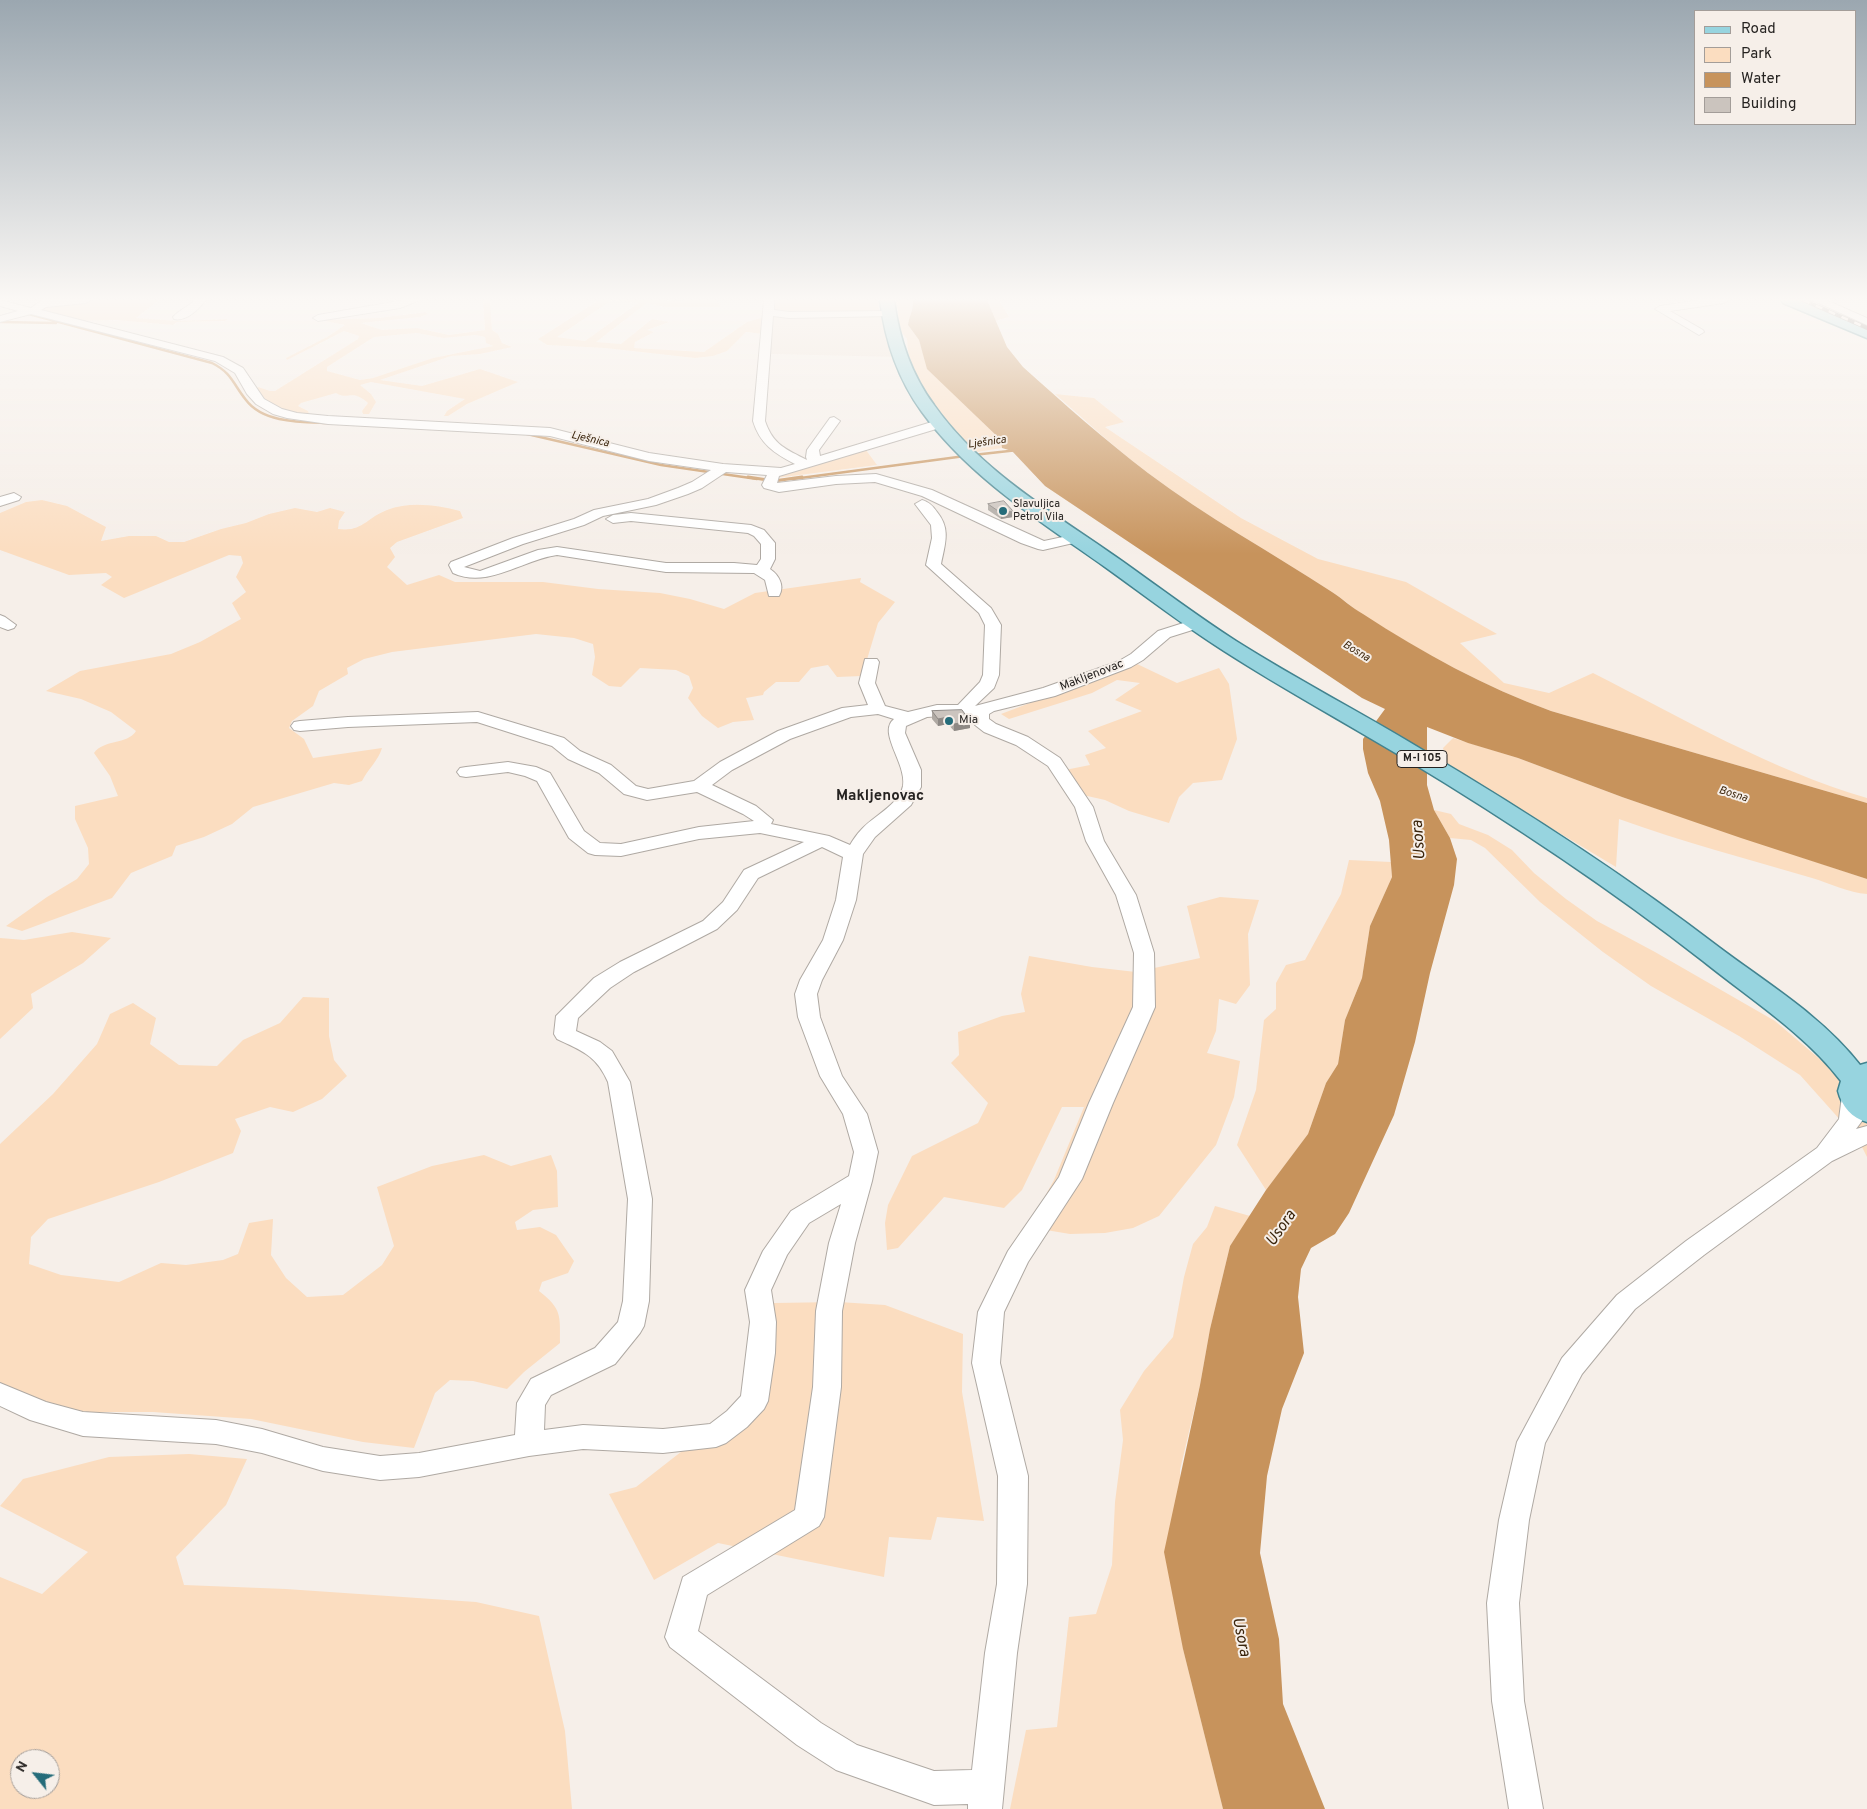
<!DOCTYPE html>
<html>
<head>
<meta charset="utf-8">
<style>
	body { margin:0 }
	#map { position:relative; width:1867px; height:1809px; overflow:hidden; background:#f6efe9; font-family:Overpass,sans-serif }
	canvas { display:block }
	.legend { position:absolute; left:1694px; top:10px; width:162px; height:115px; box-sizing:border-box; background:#f6efe9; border:1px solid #a39d99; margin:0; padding:6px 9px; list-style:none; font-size:15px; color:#262321 }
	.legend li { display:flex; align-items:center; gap:10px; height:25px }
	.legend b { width:25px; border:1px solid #a39d99 }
	.north { position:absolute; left:10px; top:1749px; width:50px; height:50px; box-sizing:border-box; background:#f6efe9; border:1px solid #a39d99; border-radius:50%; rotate:299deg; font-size:14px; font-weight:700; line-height:20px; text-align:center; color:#262321 }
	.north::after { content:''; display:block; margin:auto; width:18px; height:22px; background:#256c7a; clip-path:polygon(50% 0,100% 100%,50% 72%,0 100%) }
</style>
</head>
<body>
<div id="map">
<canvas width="1867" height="1809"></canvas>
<ul class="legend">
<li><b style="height:6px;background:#97d4df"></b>Road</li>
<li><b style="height:14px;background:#fbddc0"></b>Park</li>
<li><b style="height:14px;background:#c7935c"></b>Water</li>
<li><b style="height:14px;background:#cbc4be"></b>Building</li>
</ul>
<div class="north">N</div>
</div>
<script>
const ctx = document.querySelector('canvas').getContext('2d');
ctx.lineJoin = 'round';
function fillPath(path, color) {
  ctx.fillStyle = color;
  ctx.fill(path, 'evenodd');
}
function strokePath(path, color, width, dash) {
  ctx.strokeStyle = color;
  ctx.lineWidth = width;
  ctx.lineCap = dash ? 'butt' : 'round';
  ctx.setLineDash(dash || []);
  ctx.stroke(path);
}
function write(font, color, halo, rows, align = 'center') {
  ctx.font = font + ' Overpass,sans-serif';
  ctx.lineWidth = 4;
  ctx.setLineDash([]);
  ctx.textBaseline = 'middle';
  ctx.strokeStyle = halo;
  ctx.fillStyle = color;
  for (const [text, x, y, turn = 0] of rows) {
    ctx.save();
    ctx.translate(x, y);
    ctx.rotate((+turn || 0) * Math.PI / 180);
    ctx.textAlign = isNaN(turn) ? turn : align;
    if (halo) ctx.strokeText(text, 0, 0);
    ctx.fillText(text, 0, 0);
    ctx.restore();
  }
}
fillPath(new Path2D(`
	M771 314 883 316 894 357 770 354Z`), '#efe3d7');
fillPath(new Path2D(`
	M95 300H159L136 318 180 321 228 319 225 321 177 322 173 325 116 320 80 321 40 311 51 305Z
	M483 300H490L492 330 498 334 502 343 512 347 480 354 451 356 380 380 422 386 480 369 518 382 467 404 448 416H444L447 411 465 399 371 382 360 385 371 394 376 402 369 414H363L362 411 368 403C351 388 349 401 336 393L301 403 298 406 308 411 310 417 272 407 256 390 258 387 270 391H275L358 339 359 336 344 331 287 360 286 358 327 337 345 325 320 320 378 318 426 312 428 314 420 317 361 323 382 330 417 328 449 335 485 330ZM417 333 443 338 476 335 485 337 486 343 493 346 433 358 373 378 360 380 327 371V367L374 337Z
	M599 300H612L557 337 585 341 638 303 614 300H663L683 302V300H717L721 307H665L647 303 596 342 621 344 652 319 669 322 647 330 654 332 635 342 634 348 704 352 747 322 764 317 763 334 746 332 727 351 713 356 695 358 605 348 547 345 538 339Z
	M773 300H878L879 311 788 314 773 309Z
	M897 300H913C914 309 909 316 908 325L919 340 928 369 1001 440 1002 448 977 452C943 423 908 385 907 339L899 329Z
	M987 300H999L1009 317 995 321Z
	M1055 394 1094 398 1124 422 1105 427 1241 518 1318 559 1406 582 1497 634 1460 643 1504 683 1549 693 1593 673C1682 718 1771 770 1867 798V803L1551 711C1485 687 1423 653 1363 615 1353 608 1343 599 1332 592 1271 552 1206 517 1148 473 1116 449 1086 421 1055 394Z
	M866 450 877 465 776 478 778 475Z
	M42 500 67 506 106 527 101 541 129 536H156L169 542H184L221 529 246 523 269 514 295 508 317 512 330 508 345 512 339 521 338 529C363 532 366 518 387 510 410 501 437 505 460 511L463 518 397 542 390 548 395 557 387 567 407 585 439 575 455 582H543L598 589 660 593 690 599 724 609 755 593 861 578 860 582 895 602 878 623 862 676 837 677 828 665 811 668 799 682H776L764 692 763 695 746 698 754 720 733 722 718 728 702 716 688 698 693 688 689 676 676 670 640 668 621 687 609 686 592 675 595 657 593 644 574 638 536 634 392 652 364 659 347 668 348 674 319 691 313 706 292 721 289 728 304 739 313 758 382 748C378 761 368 769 362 781L349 785 334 783 253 807 232 824 204 837 176 846 172 856 131 873 112 898 22 931 6 926 47 897 77 879 89 864 88 848 75 819V806L118 796 110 776 94 753C104 739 127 745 136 731L111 712 81 699 46 691 80 671 171 654 200 642 241 619 232 603 246 592 236 577 243 563 241 556 229 555 124 598 101 585 112 577 106 573 69 575 0 550V513L26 502Z
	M1135 663 1177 683 1219 668 1229 684 1237 739 1222 780 1193 783 1179 797 1169 823 1129 811 1105 800 1074 793 1065 770 1090 765 1085 755 1106 748 1088 731 1142 711 1115 700 1140 683 1117 680 1092 693 1009 719 1001 714Z
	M1453 738 1518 758 1622 797 1867 879V894C1849 893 1829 883 1812 878 1748 859 1682 842 1619 819L1616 867 1448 766 1443 748Z
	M1434 810 1451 814 1459 824 1488 835 1512 850 1534 873 1566 899 1597 921 1655 952 1775 1021 1849 1084 1867 1117V1157L1859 1141 1800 1075 1739 1036 1651 986 1603 952 1540 902 1485 848 1471 840 1450 838Z
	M1349 860 1391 862 1392 877 1370 926 1362 978 1345 1020 1338 1064 1326 1083 1308 1134 1266 1190 1237 1145 1256 1090 1264 1020 1276 1009V983L1286 965 1305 960 1341 894Z
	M1220 897 1259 900 1248 934 1250 985 1236 1004 1219 999 1216 1031 1207 1053 1240 1061 1234 1097 1216 1145 1159 1216 1133 1228 1105 1233 1070 1234 1028 1227 1054 1180 1084 1107H1062L1022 1190 1004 1208 944 1197 898 1248 887 1250 885 1223 888 1205 912 1156 978 1123 988 1103 951 1063 959 1055 958 1032 1002 1016 1025 1012 1021 994 1029 956 1092 967 1136 972 1200 958 1187 906Z
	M72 932 111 938 83 963 31 994 33 1008 0 1039V938L24 940Z
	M303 997 329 998V1036L334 1060 347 1076 322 1099 293 1112 270 1107 235 1119 241 1131 233 1153 159 1182 48 1219 31 1237 29 1264 61 1275 119 1282 161 1263 186 1265 223 1260 238 1254 249 1223 273 1219 271 1255 286 1278 307 1297 343 1295 382 1265 394 1246 377 1187 432 1166 484 1155 511 1166 551 1155 557 1171 558 1207 533 1210 515 1222 517 1230 540 1227 556 1235 574 1261 568 1273 542 1282 539 1291C562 1309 560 1315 560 1343L524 1372 507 1389 473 1381 450 1380 435 1393 414 1448 363 1442 251 1419 153 1412H88L31 1402 0 1384V1144L53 1094 97 1044 110 1014 133 1003 156 1018 150 1044 179 1065 217 1066 243 1040 280 1023Z
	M1215 1206 1250 1216 1230 1246 1210 1329 1200 1385 1180 1470 1183 1649 1223 1809H1010L1026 1730 1057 1727 1069 1617 1096 1614 1112 1565 1115 1502 1123 1440 1120 1410 1144 1371 1173 1337 1184 1277 1193 1244 1207 1227Z
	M839 1302 885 1305 963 1334 962 1392 984 1521 937 1517 931 1540 889 1537 884 1577 718 1543 654 1580 609 1494 636 1487 718 1423 748 1389 766 1361 774 1303Z
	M189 1454 247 1459 226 1505 176 1557 184 1585 286 1589 476 1602 539 1616 565 1731 572 1809H0V1577L42 1594 88 1552 0 1506 23 1479 109 1457ZM20 1759H50V1789H20Z`), '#fbddc0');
fillPath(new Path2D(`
	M913 300H987L1007 347 1023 367C1063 403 1105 440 1148 473 1206 517 1271 552 1332 592 1343 599 1352 608 1363 614 1423 653 1485 687 1551 711L1867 803V879L1741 838 1622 797 1518 758 1468 743 1427 727V785L1434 810 1450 838 1457 859 1454 885 1430 973 1415 1042 1394 1115 1349 1213 1335 1234 1311 1248 1301 1269 1298 1297 1304 1353 1282 1409 1267 1476 1260 1553 1279 1639 1283 1704 1325 1809H1223L1183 1649 1164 1552 1200 1385 1210 1329 1230 1246 1266 1190 1308 1134 1326 1083 1338 1064 1345 1020 1362 978 1370 926 1392 877 1389 840 1380 801 1368 773 1363 749V739L1385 709 1362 698 1045 486 1012 451 1002 448 1001 440 927 369 919 340 908 325C909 316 914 309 913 300Z`), '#c7935c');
strokePath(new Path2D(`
	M25 313 212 363C232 373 233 384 246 400 263 423 301 422 327 423
	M0 322 56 323
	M527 434 661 465 757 479
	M973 455 1018 450
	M793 479 965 456`), '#c7935c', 2.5);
strokePath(new Path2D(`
	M748 477 774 481 802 477`), '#c7935c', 3);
const minor = new Path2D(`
	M0 300 31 308 42 300H91L86 303 46 307 41 310 223 357 243 368 264 399 282 409 297 413 328 416 550 428 649 453 723 464 781 468 795 464C774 453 760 444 753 421L764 300H774V310L789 312 888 311 893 314 892 316 789 318 773 316 765 421C773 445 786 449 807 460L806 457 807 450 830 418 834 417 840 421 819 450 820 456 935 421 939 420 945 424 943 427 779 476 777 483 836 476 876 474 932 490 1044 541 1077 534 1082 535 1084 538 1082 541 1043 550 1038 549 1021 543 922 496 875 482 836 484 779 492 764 488 762 485 767 475 726 472 702 488 688 494 656 505 603 516 584 525 523 544 464 567 480 571 538 550 557 547 666 563H734L757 565 761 559V544L754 536 748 533 631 521 613 523 606 519 613 515 631 513 751 525 764 530 775 543V559L770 569C779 575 785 586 779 596H769L765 580 754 573 666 572 557 555C522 560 488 589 453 573L449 565 451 562 513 538 574 519 594 510 648 499 678 488 692 482 711 470 649 461 550 436 328 424 287 418 273 414 256 404 247 394 235 373 215 361 31 314 0 322V316L18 311 0 306Z
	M195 300H206C199 309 186 322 174 319L173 317C179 310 188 307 195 300Z
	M404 300H420L400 308 318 321 313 318 318 315Z
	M1699 300H1729L1724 303 1670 311 1703 330 1704 332 1699 335 1655 309 1660 306Z
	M1812 300H1826L1867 318V325Z
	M14 493 21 497 19 500 0 506V497Z
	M922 500C929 502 933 506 937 512 951 529 945 544 941 564L991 608 1001 625 999 675 994 688 975 706 1043 688 1119 661 1131 654 1158 631 1196 619 1202 621 1204 624 1202 627 1170 637 1143 660 1131 667 1055 696 994 711 989 714V719L996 724 1028 737 1060 758 1093 807 1104 841 1136 895 1154 953 1155 1007 1113 1103 1082 1179 1028 1262 1004 1312 1000 1363 1028 1476 1027 1584 1017 1653 1002 1809H968V1804L934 1805 836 1770 797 1745 670 1647 665 1637 683 1577 795 1510 813 1387 816 1311 829 1243 841 1204 809 1223 787 1255 771 1290 776 1322 775 1353 768 1401 764 1409 747 1427 726 1443 716 1447 663 1453 583 1449 529 1456 419 1477 380 1480 323 1471 262 1453 216 1444 83 1436 30 1420 0 1406V1383L46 1402 83 1412 216 1420 262 1429 323 1447 380 1456 419 1453 515 1435 517 1403 531 1379 595 1348 618 1322 623 1301 628 1199 608 1082C596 1055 582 1051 557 1039L554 1034 556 1016 594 978 620 962 703 921 723 902 744 870 804 842 760 833 699 839 621 856 595 855 588 853 569 838 537 781 525 776 508 772 466 777 460 776 457 772 460 768 466 767 508 762 536 767 550 773 584 831 600 843 621 844 699 827 754 821 743 814 697 792 647 800 624 794 599 773 568 759 552 746 477 722 348 727 300 731 294 730 291 726 294 722 300 721 348 717 478 712 564 738 580 751 611 765 636 786 648 789 694 781 720 762 778 731 842 708 868 705 859 683 865 659H877L879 662 875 683 885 706 908 712 937 705H958L980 682 983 675 985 625 979 613 926 565 932 538 931 525 915 504ZM878 714 894 719C877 732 907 764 903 786 899 805 873 816 861 830 857 834 853 840 850 845L829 836 771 824 773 820 756 806 712 785 732 770 790 739 851 717ZM959 715 972 716 975 725 984 732 1016 745 1048 766 1075 807 1086 841 1116 895 1134 953 1133 1007 1089 1103 1059 1177 1008 1251 978 1312 972 1363 998 1476 997 1584 985 1653 972 1770 934 1771 857 1745 821 1723 698 1631 707 1595 819 1526 824 1517 841 1387 842 1311 855 1243 872 1181 878 1152 867 1114 842 1076 820 1017 817 994 822 980 843 940 856 900 863 854 875 837 911 805 921 787V770L905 733 906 726 927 717ZM822 847 843 857 836 900 823 940 800 980 795 994 798 1017 820 1076 843 1114 854 1152 849 1176 791 1211 763 1251 745 1290 750 1322 741 1396 727 1411 710 1424 663 1429 583 1425 544 1430 545 1405 551 1395 615 1364 640 1333 644 1326 649 1301 652 1199 630 1082 612 1051 600 1042 576 1031 578 1018 610 988 634 972 717 929 737 910 758 878Z
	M0 615 5 617 16 625 14 628 8 630 0 627Z
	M1854 1088 1862 1090 1866 1096 1862 1121 1856 1129 1867 1126V1144L1832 1161 1704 1255 1635 1309 1582 1374 1545 1443 1529 1520 1519 1603 1524 1701 1543 1809H1509L1492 1701 1487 1603 1499 1520 1517 1442 1562 1358 1617 1295 1686 1241 1817 1148 1839 1119 1842 1096 1846 1090Z`);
const major = new Path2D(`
	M880 300H894C899 338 911 374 934 405 981 472 1057 515 1122 561 1160 588 1197 616 1236 641 1296 679 1360 712 1421 749 1524 810 1625 875 1720 948 1768 984 1823 1017 1860 1065L1867 1063V1122C1852 1118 1842 1107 1838 1091L1841 1081C1804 1033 1750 999 1703 961 1608 887 1507 820 1404 758 1344 722 1283 689 1224 651 1183 625 1144 595 1105 567 1040 521 969 477 922 412 898 379 885 341 880 300Z
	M1781 300H1800L1867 329V338L1783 303Z`);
strokePath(minor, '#afa9a3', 2);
strokePath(major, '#42838f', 3);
fillPath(minor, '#fff');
fillPath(major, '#97d4df');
const rail = new Path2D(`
	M1803 300 1867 328`);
strokePath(rail, '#66625f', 4);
strokePath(rail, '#f6efe9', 2.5, [7]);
fillPath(new Path2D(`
	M988 504 1013 517 1001 519 988 510Z
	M932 711 970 721V728L954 731 948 724 938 726 932 719Z`), '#afa9a3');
fillPath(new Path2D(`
	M1013 511V517L1001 519V513Z
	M948 717V724L938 726V719Z
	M970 721V728L954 731V724Z`), '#8e8985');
const building = new Path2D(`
	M1004 501 1013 511 1001 513 988 504Z
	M962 710 970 721 954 724 948 717 938 719 932 711Z`);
fillPath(building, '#cbc4be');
strokePath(building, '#8e8985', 1);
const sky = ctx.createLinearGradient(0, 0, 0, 554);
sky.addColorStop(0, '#9ba7b0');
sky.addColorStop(0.54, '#fbf8f5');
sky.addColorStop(1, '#fbf8f500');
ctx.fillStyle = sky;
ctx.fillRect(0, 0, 1867, 554);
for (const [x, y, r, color] of [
	[1003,511,5,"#256c7a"],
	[949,721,5,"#256c7a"]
]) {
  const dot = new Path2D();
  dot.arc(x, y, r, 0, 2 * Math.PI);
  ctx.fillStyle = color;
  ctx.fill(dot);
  strokePath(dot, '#f6efe9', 2);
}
write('italic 11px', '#3a240b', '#f6efe9', [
	["Lješnica",590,440,13],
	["Lješnica",987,443,-8],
	["Bosna",1356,652,31],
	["Bosna",1733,795,17]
]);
write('11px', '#262321', '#f6efe9', [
	["Slavuljica",1013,505],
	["Petrol Vila",1013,518]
], 'left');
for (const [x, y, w] of [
	[1422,759,50]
]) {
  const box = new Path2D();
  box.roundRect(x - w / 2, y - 8.5, w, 17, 4);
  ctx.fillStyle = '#f6efe9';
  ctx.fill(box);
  strokePath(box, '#262321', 1);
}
write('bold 11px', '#262321', null, [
	["M-I 105",1422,759]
]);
write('12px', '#262321', '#f6efe9', [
	["Makljenovac",1092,676,-21]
]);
write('12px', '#262321', '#f6efe9', [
	["Mia",959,721]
], 'left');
write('bold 15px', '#262321', '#f6efe9', [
	["Makljenovac",880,797]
]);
write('italic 16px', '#3a240b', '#f6efe9', [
	["Usora",1420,840,-94],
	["Usora",1282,1229,-55],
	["Usora",1240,1637,79]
]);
</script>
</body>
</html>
